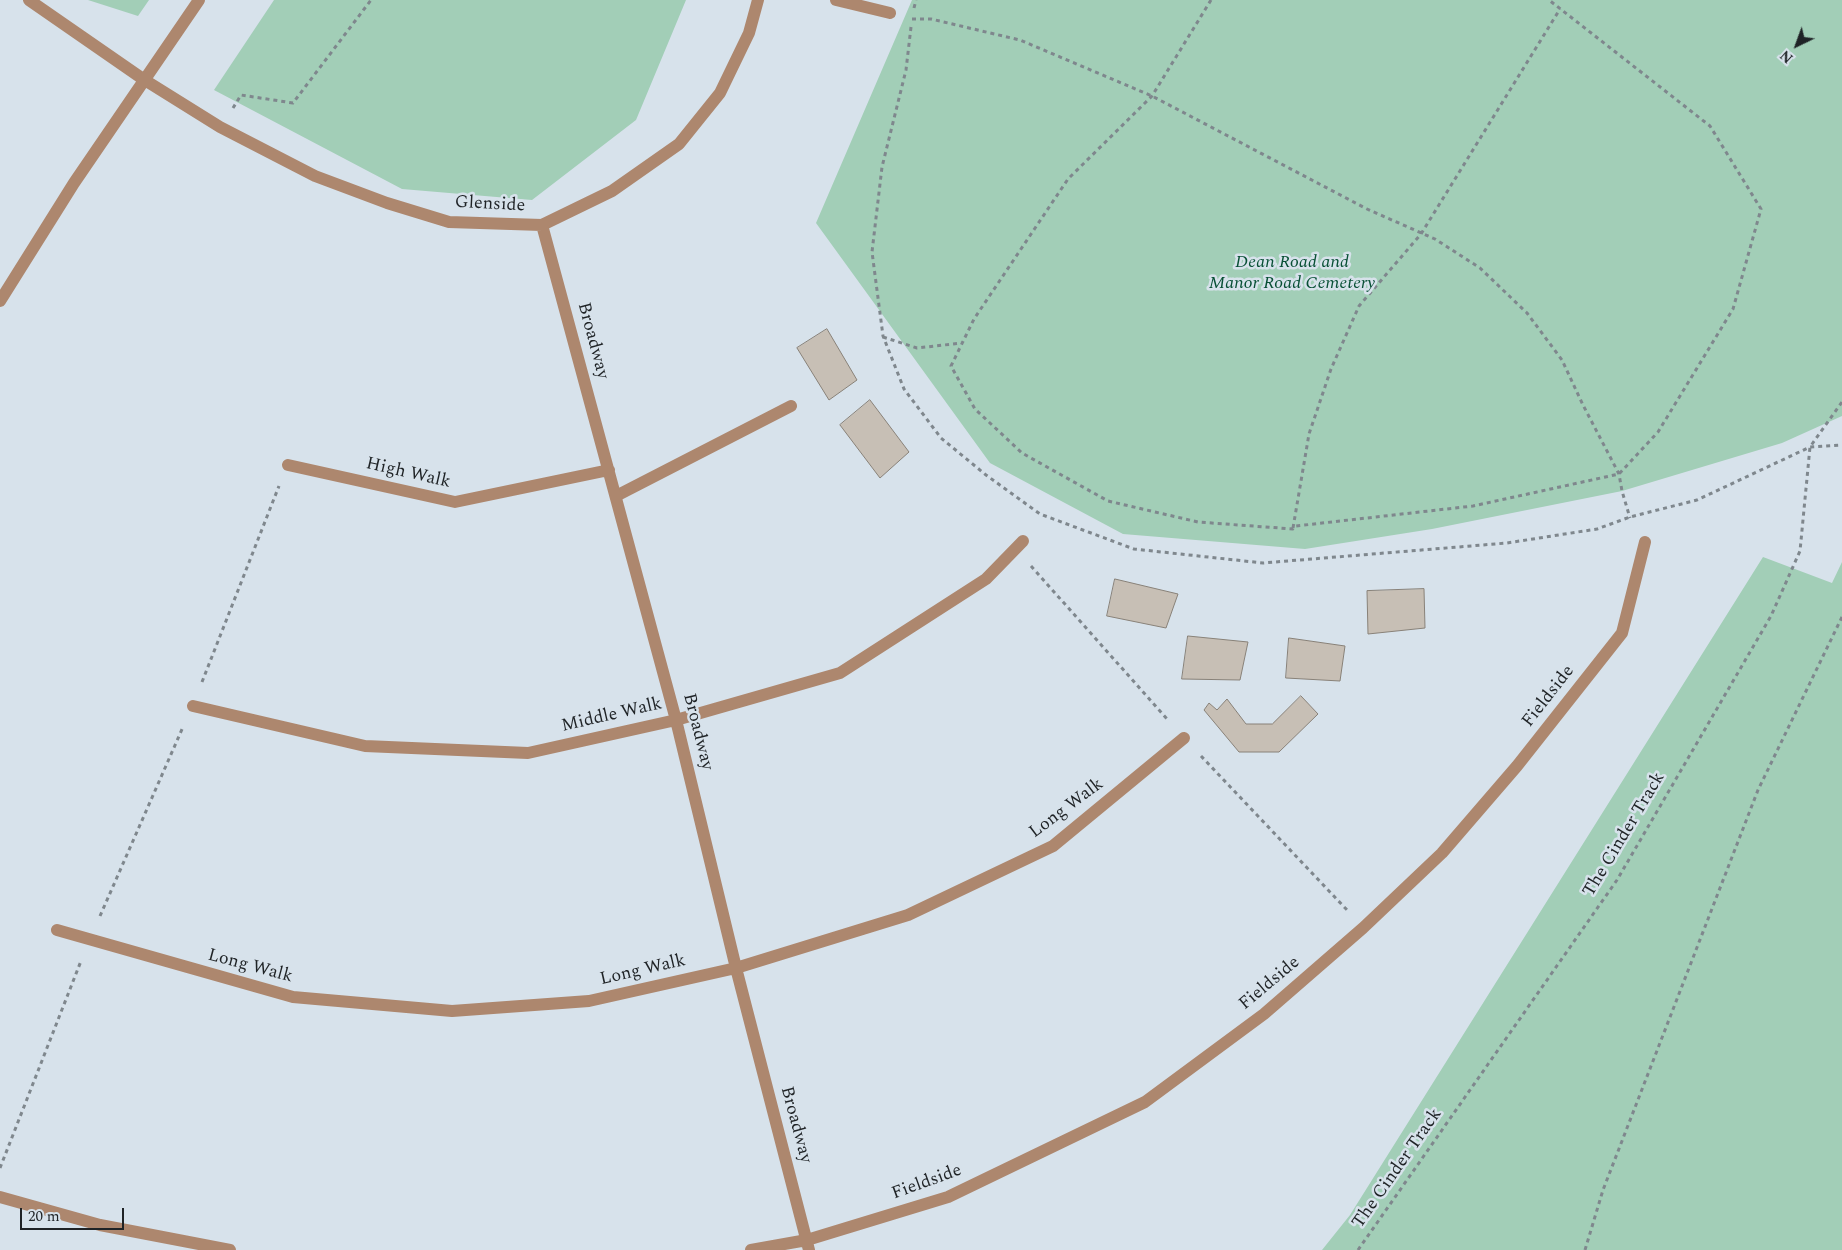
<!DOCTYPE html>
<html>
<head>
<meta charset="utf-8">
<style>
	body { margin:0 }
	#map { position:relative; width:1842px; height:1250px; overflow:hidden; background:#d7e2eb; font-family:Spectral,serif }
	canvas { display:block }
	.north { position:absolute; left:1772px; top:20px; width:50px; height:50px; -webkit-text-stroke:4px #d7e2eb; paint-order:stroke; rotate:222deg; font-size:14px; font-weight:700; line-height:20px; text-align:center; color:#1f2326 }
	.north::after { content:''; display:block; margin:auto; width:18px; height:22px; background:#1f2326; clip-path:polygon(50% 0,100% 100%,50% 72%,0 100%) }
	.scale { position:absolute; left:20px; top:1208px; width:104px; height:22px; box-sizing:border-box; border:2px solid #1f2326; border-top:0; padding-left:6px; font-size:15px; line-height:18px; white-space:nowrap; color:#1f2326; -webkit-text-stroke:4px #d7e2eb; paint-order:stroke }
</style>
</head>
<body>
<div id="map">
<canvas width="1842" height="1250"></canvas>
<div class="north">N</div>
<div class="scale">20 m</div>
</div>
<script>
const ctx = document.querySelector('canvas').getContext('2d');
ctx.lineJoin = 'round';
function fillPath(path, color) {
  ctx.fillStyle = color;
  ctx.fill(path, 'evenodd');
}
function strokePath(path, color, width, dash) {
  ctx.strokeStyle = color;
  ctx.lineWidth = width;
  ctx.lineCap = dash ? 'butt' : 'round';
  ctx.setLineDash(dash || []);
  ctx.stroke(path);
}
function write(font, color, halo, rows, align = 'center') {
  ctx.font = font + ' Spectral,serif';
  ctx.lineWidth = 5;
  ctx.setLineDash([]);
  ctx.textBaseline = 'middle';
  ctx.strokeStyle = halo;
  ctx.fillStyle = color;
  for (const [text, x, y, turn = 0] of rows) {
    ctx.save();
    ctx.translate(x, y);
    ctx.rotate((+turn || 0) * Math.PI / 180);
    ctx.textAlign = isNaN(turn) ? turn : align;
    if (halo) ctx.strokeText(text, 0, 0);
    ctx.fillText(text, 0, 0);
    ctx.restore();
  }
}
fillPath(new Path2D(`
	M88 0H149L138 16Z
	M274 0H686L636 120 532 200 402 189 214 90Z
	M912 0H1842V416L1782 443 1622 491 1432 529 1305 549 1123 534 990 463 816 223Z
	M1763 557 1832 583 1842 562V1250H1322L1350 1215Z`), '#a2ceb7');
const building = new Path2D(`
	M827 329 857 380 829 400 797 348Z
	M870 400 909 452 880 478 840 425Z
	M1115 579 1178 594 1166 628 1107 616Z
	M1424 589 1425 628 1368 634 1367 591Z
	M1188 636 1248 642 1240 680 1182 679Z
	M1289 638 1345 646 1340 681 1286 678Z
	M1301 696 1318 714 1279 752H1239L1204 710 1209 703 1217 710 1227 699 1246 724H1272Z`);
fillPath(building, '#c7bfb5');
strokePath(building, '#888178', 1);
strokePath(new Path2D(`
	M1211 0 1152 96 1068 179 974 319 951 366 975 409 1022 453 1108 501 1198 522 1293 529 1296 526 1473 506 1619 474 1658 432 1733 309 1761 209 1710 126 1549 0
	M914 8 916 0
	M912 19H931L1020 40 1152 96 1367 209 1435 239 1480 268 1527 313 1562 360 1583 405 1619 474 1622 491 1630 518
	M911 27 906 70 882 167 872 252 883 336 904 389 941 438 986 475 1040 514 1134 549 1263 563 1507 543 1597 529 1630 517 1697 500 1810 447 1842 445
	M233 108 241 95 293 103 371 0
	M883 337 917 348 962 343
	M1293 528 1309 434 1331 369 1359 306 1421 234 1560 9
	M1031 566 1168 720
	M202 682 279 486
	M1201 756 1348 911
	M100 916 183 727
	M0 1168 81 961
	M1358 1250 1617 880 1771 616 1800 551 1810 447 1842 402
	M1585 1250 1603 1190 1758 790 1842 617`), '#7f878d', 3, [4, 4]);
strokePath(new Path2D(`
	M836 0 890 13
	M616 496 791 406`), '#ad876e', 12);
strokePath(new Path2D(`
	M29 0 143 79 220 127 315 176 387 203 449 222 542 225 612 191 679 144 720 93 749 33 758 0
	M542 225 676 720 736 968 809 1250
	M0 301 74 183 199 0
	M288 465 455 502 609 470
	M193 706 365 746 528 753 676 720 840 673 986 579 1023 541
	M57 930 293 997 452 1011 589 1001 736 968 908 915 1053 846 1184 738
	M0 1197 100 1225 230 1250
	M751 1250 807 1240 948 1197 1145 1102 1264 1014 1363 928 1442 853 1517 766 1622 633 1645 542`), '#ad876e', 12);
write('18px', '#1f2326', '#d7e2eb', [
	["Glenside",490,205,3],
	["Broadway",592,341,75],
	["High Walk",408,474,13],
	["Fieldside",1549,697,-52],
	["Middle Walk",612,716,-13],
	["Broadway",697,732,76],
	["Long Walk",1067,809,-37],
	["The Cinder Track",1625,835,-59],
	["Long Walk",250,967,15],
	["Long Walk",643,971,-13],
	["Fieldside",1270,984,-40],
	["Broadway",795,1125,75],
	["The Cinder Track",1398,1169,-55],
	["Fieldside",927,1183,-20]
]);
write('italic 18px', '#085035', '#d7e2eb', [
	["Dean Road and",1292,263],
	["Manor Road Cemetery",1292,284]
]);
</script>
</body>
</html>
